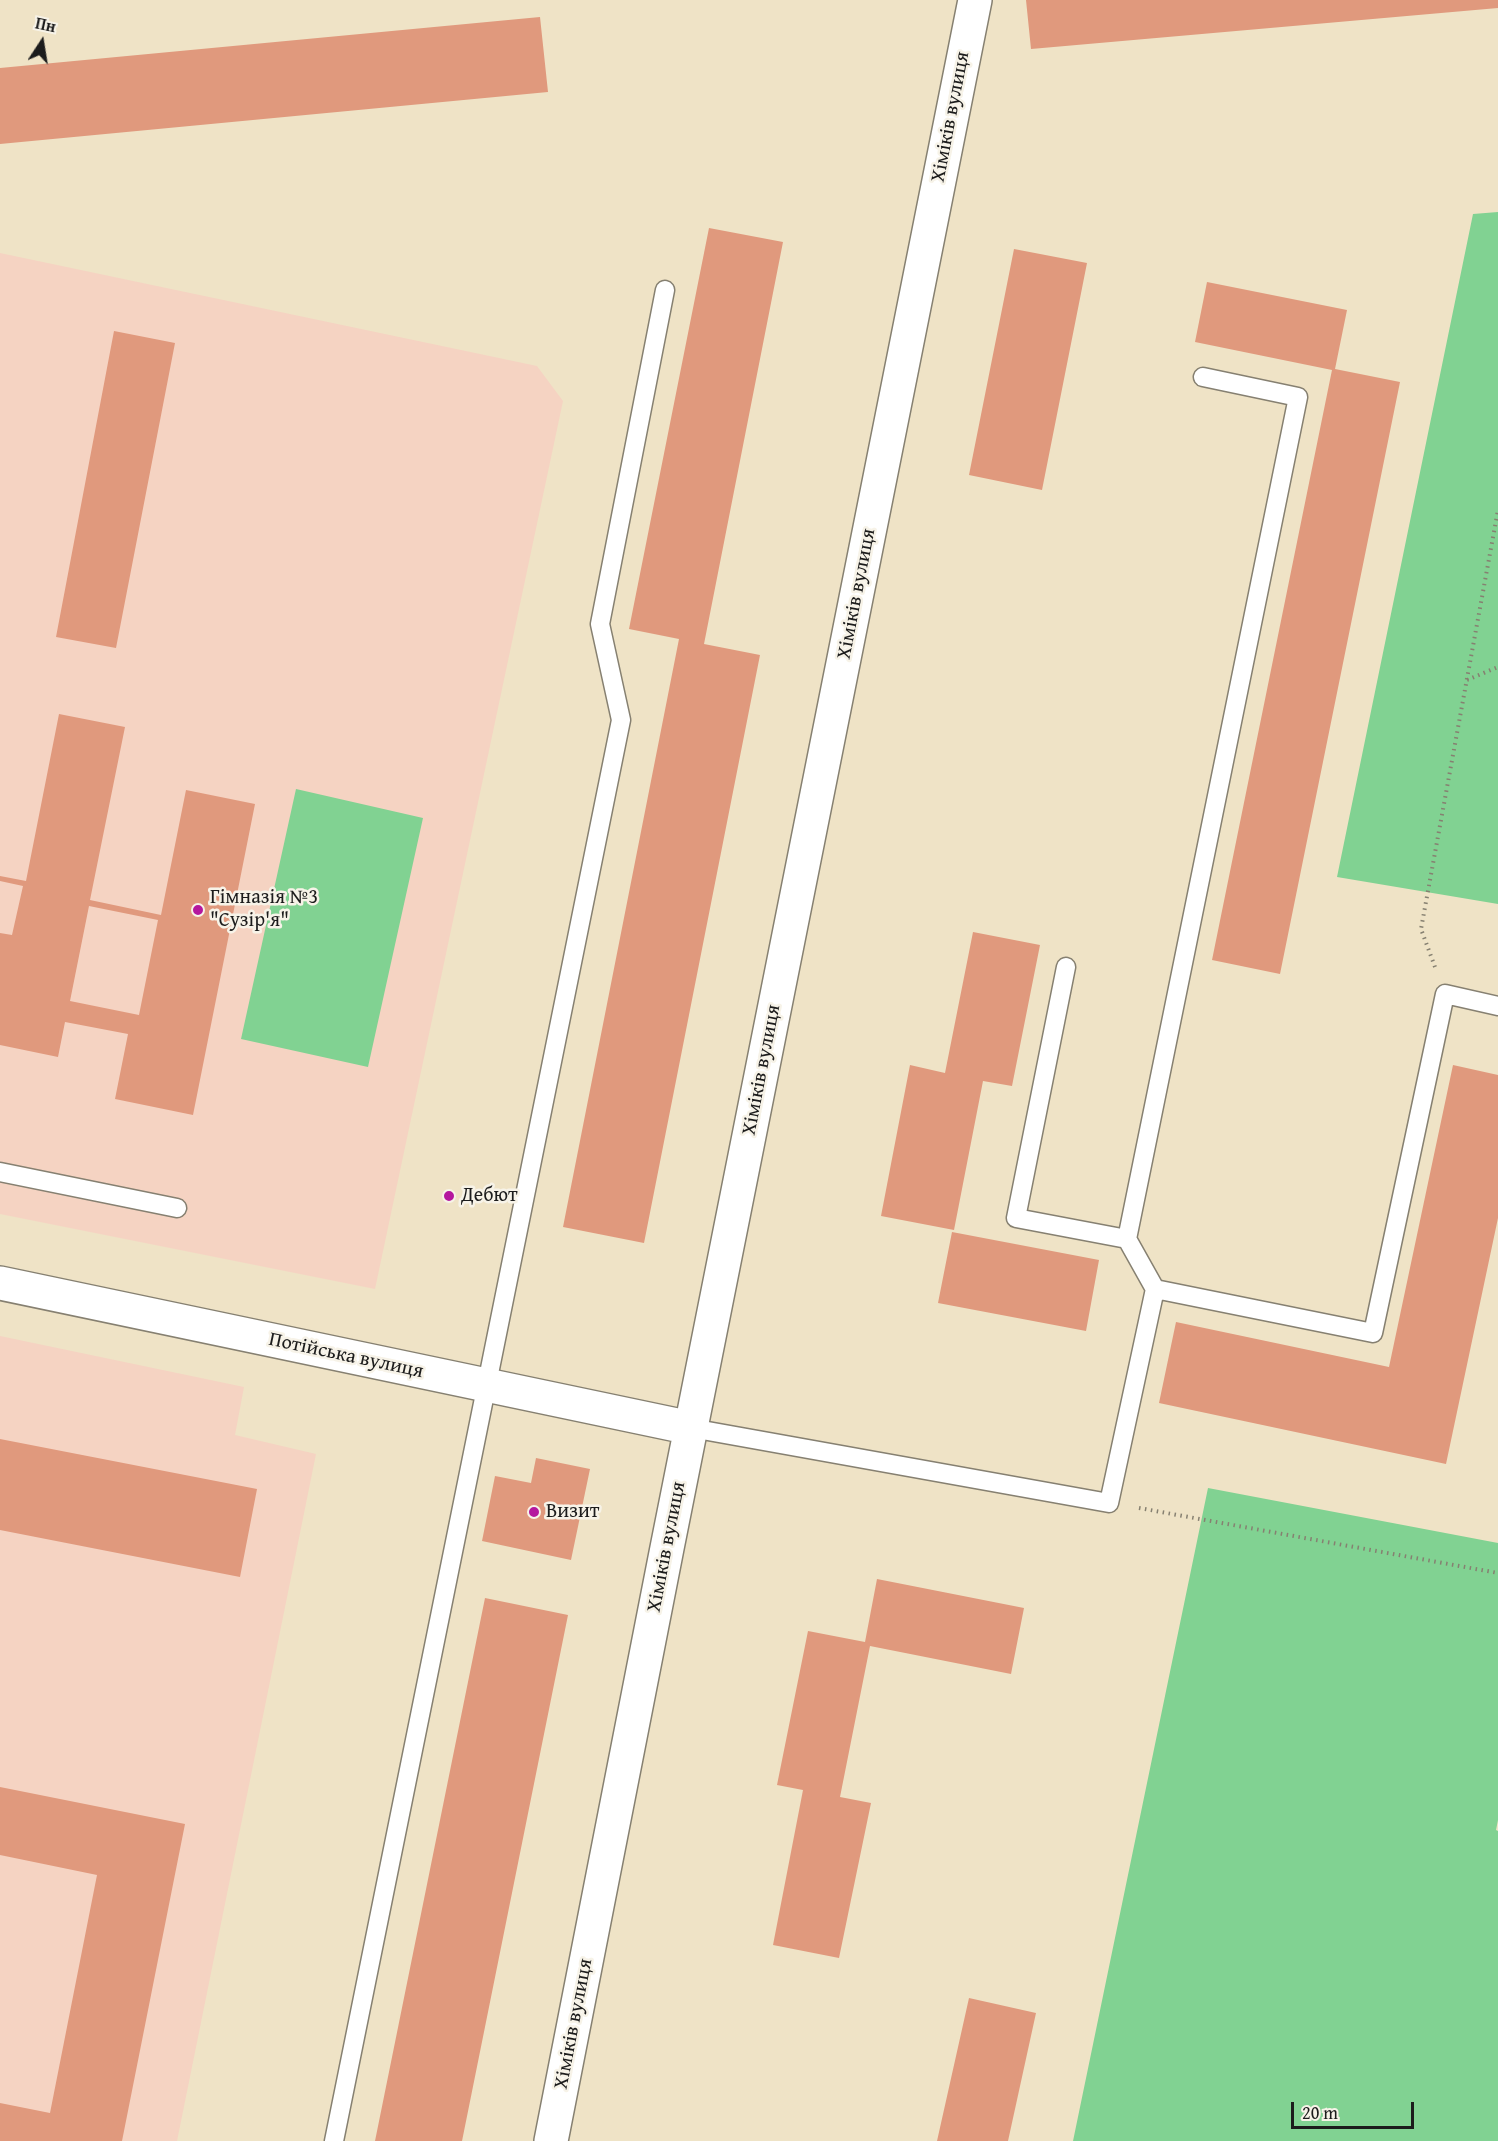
<!DOCTYPE html>
<html>
<head>
<meta charset="utf-8">
<style>
	body { margin:0 }
	#map { position:relative; width:1498px; height:2141px; overflow:hidden; background:#efe3c6; font-family:"Gentium Book Plus",serif }
	canvas { display:block }
	.north { position:absolute; left:12px; top:12px; width:60px; height:60px; -webkit-text-stroke:4px #f7f3e8; paint-order:stroke; rotate:12deg; font-size:16px; font-weight:700; line-height:24px; text-align:center; color:#1c1c1c }
	.north::after { content:''; display:block; margin:auto; width:21px; height:27px; background:#1c1c1c; clip-path:polygon(50% 0,100% 100%,50% 72%,0 100%) }
	.scale { position:absolute; left:1291px; top:2102px; width:123px; height:27px; box-sizing:border-box; border:3px solid #1c1c1c; border-top:0; padding-left:8px; font-size:18px; line-height:21px; white-space:nowrap; color:#1c1c1c; -webkit-text-stroke:4px #f7f3e8; paint-order:stroke }
</style>
</head>
<body>
<div id="map">
<canvas width="1498" height="2141"></canvas>
<div class="north">Пн</div>
<div class="scale">20 m</div>
</div>
<script>
const ctx = document.querySelector('canvas').getContext('2d');
ctx.lineJoin = 'round';
function fillPath(path, color) {
  ctx.fillStyle = color;
  ctx.fill(path, 'evenodd');
}
function strokePath(path, color, width, dash) {
  ctx.strokeStyle = color;
  ctx.lineWidth = width;
  ctx.lineCap = dash ? 'butt' : 'round';
  ctx.setLineDash(dash || []);
  ctx.stroke(path);
}
function write(font, color, halo, rows, align = 'center') {
  ctx.font = font + ' "Gentium Book Plus",serif';
  ctx.lineWidth = 5;
  ctx.setLineDash([]);
  ctx.textBaseline = 'middle';
  ctx.strokeStyle = halo;
  ctx.fillStyle = color;
  for (const [text, x, y, turn = 0] of rows) {
    ctx.save();
    ctx.translate(x, y);
    ctx.rotate((+turn || 0) * Math.PI / 180);
    ctx.textAlign = isNaN(turn) ? turn : align;
    if (halo) ctx.strokeText(text, 0, 0);
    ctx.fillText(text, 0, 0);
    ctx.restore();
  }
}
fillPath(new Path2D(`
	M0 253 537 366 563 401 375 1289 0 1214Z
	M0 1336 244 1387 235 1435 316 1454 177 2141H0Z`), '#f5d3c2');
fillPath(new Path2D(`
	M1498 212V904L1337 877 1473 214Z
	M296 789 423 818 368 1067 241 1039Z
	M1208 1488 1498 1543V1820L1496 1830 1498 1831V2141H1073Z`), '#81d292');
fillPath(new Path2D(`
	M1026 0H1498V8L1031 49Z
	M540 17 548 92 0 144V68Z
	M709 228 783 242 704 644 760 655 644 1243 563 1227 679 639 629 629Z
	M1014 249 1087 263 1042 490 969 475Z
	M1207 282 1347 310 1335 369 1400 382 1280 974 1212 960 1332 370 1195 342Z
	M114 331 175 343 116 648 56 637Z
	M59 714 125 727 90 900 161 915 186 790 255 804 193 1115 115 1099 128 1034 65 1022 58 1057 0 1045V933L12 935 23 886 0 881V876L26 881ZM89 906 158 920 139 1015 70 1001Z
	M973 932 1040 945 1012 1086 983 1081 954 1230 881 1216 910 1065 945 1073Z
	M1453 1065 1498 1075V1218L1446 1464 1159 1403 1176 1322 1389 1367Z
	M952 1232 1099 1260 1086 1331 938 1303Z
	M0 1439 257 1489 240 1577 0 1530Z
	M536 1458 590 1469 571 1560 482 1541 495 1476 531 1483Z
	M877 1579 1024 1608 1011 1674 870 1646 840 1797 871 1803 839 1958 773 1945 803 1790 777 1785 808 1631 865 1642Z
	M485 1598 568 1615 462 2141H375Z
	M0 1787 185 1824 122 2141H0V2103L50 2113 97 1875 0 1855Z
	M969 1998 1036 2013 1008 2141H937Z`), '#e0997d');
const service = new Path2D(`
	M0 1172 177 1208
	M1127 1239 1298 397 1203 377
	M1155 1289 1373 1333 1445 994 1498 1006
	M691 1428 1109 1503 1155 1289 1127 1239 1016 1218 1066 967
	M334 2141 621 720 600 624 665 290`);
const minor = new Path2D(`
	M0 1283 691 1428
	M551 2141 667 1548 975 0`);
strokePath(service, '#868071', 21);
strokePath(minor, '#868071', 36);
strokePath(new Path2D(`
	M1467 680 1498 667
	M1435 967 1421 929 1498 510
	M1139 1508 1498 1573`), '#868071', 4, [1.5, 4.5]);
strokePath(service, '#fff', 18);
strokePath(minor, '#fff', 33);
for (const [x, y, r, color] of [
	[198,910,6,"#b5179e"],
	[449,1196,6,"#b5179e"],
	[534,1512,6,"#b5179e"]
]) {
  const dot = new Path2D();
  dot.arc(x, y, r, 0, 2 * Math.PI);
  ctx.fillStyle = color;
  ctx.fill(dot);
  strokePath(dot, '#f7f3e8', 2);
}
write('20px', '#1c1c1c', '#f7f3e8', [
	["Хіміків вулиця",951,117,-79],
	["Хіміків вулиця",857,594,-79],
	["Хіміків вулиця",762,1070,-79],
	["Потійська вулиця",346,1356,12],
	["Хіміків вулиця",667,1547,-79],
	["Хіміків вулиця",574,2024,-79]
]);
write('20px', '#1c1c1c', '#f7f3e8', [
	["Гімназія №3",210,898],
	["\"Сузір'я\"",210,921],
	["Дебют",461,1196],
	["Визит",546,1512]
], 'left');
</script>
</body>
</html>
